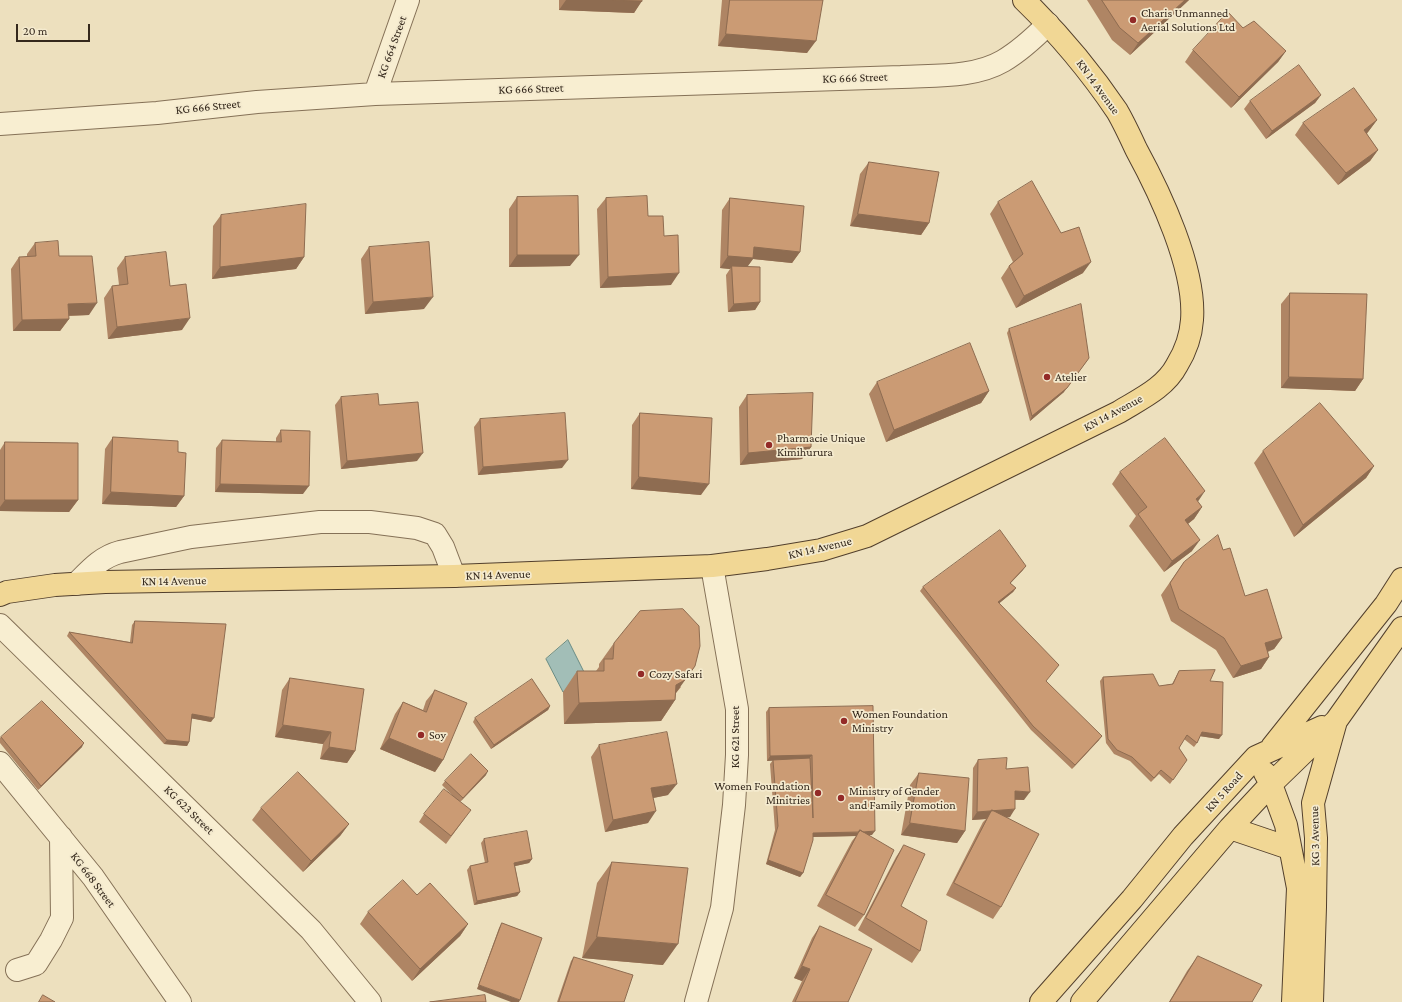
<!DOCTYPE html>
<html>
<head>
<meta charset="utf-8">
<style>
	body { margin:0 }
	#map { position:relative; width:1402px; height:1002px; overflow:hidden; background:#ede0be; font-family:"Crimson Pro",serif }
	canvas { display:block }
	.scale { position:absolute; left:16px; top:24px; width:74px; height:18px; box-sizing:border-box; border:2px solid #34281c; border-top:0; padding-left:5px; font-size:12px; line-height:14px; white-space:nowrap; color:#34281c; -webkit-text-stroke:3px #f4eace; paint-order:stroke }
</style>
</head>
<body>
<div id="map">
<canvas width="1402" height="1002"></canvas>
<div class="scale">20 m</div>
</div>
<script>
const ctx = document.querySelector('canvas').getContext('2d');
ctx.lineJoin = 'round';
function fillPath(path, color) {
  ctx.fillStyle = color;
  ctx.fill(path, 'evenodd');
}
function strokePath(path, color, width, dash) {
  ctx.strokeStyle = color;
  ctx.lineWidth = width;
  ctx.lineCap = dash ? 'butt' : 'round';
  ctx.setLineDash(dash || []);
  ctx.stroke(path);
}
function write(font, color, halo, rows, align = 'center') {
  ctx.font = font + ' "Crimson Pro",serif';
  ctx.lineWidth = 3.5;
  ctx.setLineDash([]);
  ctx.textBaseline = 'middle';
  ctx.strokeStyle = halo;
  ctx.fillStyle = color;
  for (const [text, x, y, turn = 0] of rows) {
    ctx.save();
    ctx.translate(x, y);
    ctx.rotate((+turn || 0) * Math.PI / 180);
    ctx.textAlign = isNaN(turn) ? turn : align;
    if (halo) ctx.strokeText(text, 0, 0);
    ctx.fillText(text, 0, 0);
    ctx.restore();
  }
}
const water = new Path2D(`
	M568 640 588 680 563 692 546 659Z`);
fillPath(water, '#a2beb7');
strokePath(water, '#698c84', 1);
const minor = new Path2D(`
	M375 94 408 0
	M0 124 157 113 257 102 375 94 901 77C934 75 974 78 1003 61 1020 51 1035 37 1048 24
	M76 584C90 570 101 557 120 552L191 537 320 522H370L417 528 435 534 443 547 454 576
	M0 625 311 930 370 1002
	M0 763 93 877 180 1002
	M17 970 36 964 51 940 62 918 61 837
	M696 1002 722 908 734 805 737 755V709L712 566`);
const major = new Path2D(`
	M0 595 7 592 55 585 105 582 454 576 712 566 767 559 821 550 867 536 1119 412C1140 399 1165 388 1177 365 1185 352 1191 335 1192 320 1196 269 1160 193 1136 149 1130 136 1124 123 1117 111 1090 71 1058 33 1024 0
	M1272 747 1386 604 1402 579
	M1265 773 1271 784 1286 825 1298 888 1293 1002
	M1230 828 1289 848
	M1041 1002 1132 899 1183 836 1256 757 1322 727
	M1082 1002 1230 828 1271 784 1336 721 1402 628
	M1312 1002 1315 907 1316 838 1313 803 1336 721`);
strokePath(minor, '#857157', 24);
strokePath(major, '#523f2c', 24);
strokePath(minor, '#f8eed1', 22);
strokePath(major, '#f1d795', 22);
fillPath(new Path2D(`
	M559 0H642L634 13 559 10Z
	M722 0H823L807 53 718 46Z
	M1087 0H1189L1130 55 1112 40Z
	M1243 28 1286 51 1278 62 1231 108 1185 62 1193 50Z
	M1321 95 1315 103 1266 139 1244 109 1250 101Z
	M1377 120 1368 132 1367 134 1378 150 1370 161 1338 185 1295 135 1303 123Z
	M869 162 929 223 921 235 850 226 860 174Z
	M517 197 570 266 509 267V209Z
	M606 198 648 216 664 236 671 285 600 288 597 209Z
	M730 198 800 252 792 263 753 259 747 267 760 302 755 310 728 312 726 275 730 269 720 268 722 210Z
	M998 202 1061 233 1083 273 1016 308 1001 278 1009 266 1013 262 990 214Z
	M221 215 304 257 296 269 212 279 213 226Z
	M35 243 59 256 89 315 68 316 69 319 60 331H13L11 269 19 257H27V254Z
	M369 247 424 309 365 314 361 259Z
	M125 257 170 286 182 330 108 339 104 298 112 286 119 285 117 268Z
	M1290 293 1363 379 1355 391 1281 388V304Z
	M1009 329 1064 392 1030 421 1007 333Z
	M877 382 989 391 981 403 886 442 869 394Z
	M747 395 811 447 802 459 740 465 739 407Z
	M341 397 379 405 417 461 341 469 335 405Z
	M640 413 701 495 631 489 632 425Z
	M480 419 562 468 478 475 474 427Z
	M281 430 303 494 215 492 216 448 222 440 276 442V438Z
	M113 437 178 452 184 496 176 507 102 504 105 449Z
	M5 442 78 500 69 512 0 511V450Z
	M1263 451 1374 466 1366 478 1294 537 1254 463Z
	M1120 472 1198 502 1202 507 1194 519 1188 524 1192 551 1164 572 1129 526 1136 516 1112 484Z
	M1223 550 1245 596 1282 638 1274 649 1268 652 1269 657 1261 669 1233 678 1216 650 1171 621 1161 595 1184 562Z
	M1023 570 1010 583 1016 588 1013 592 999 603 1046 682 1099 740 1072 769 1031 730 920 591 923 587Z
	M135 621 211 722 191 718 189 742 187 746 164 744 67 636 69 632 130 642 132 625Z
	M614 643 681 687 676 693 675 700 661 721 564 724 563 692 577 671H596L599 667V664Z
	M1179 671 1210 681 1219 739 1200 736 1197 743 1194 747 1184 739 1179 748 1187 760 1170 784 1159 774 1151 782 1130 761 1114 754 1106 743 1100 681 1103 677 1159 686 1172 684Z
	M290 678 355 751 347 763 320 759 323 744 275 737 282 690Z
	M435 690 443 760 435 772 380 749 395 714 403 702 423 710 426 701Z
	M550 706 548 710 491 749 473 722 475 718Z
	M873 706 872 835H870L864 915 855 927 817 906 852 841 856 836 813 837 803 873 800 877 766 864 775 830 770 764 773 760 767 761 766 712 769 708Z
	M1 737 82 747 38 790 0 743V738Z
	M599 745 668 795 653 798 648 823 605 832 591 757Z
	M978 760 1006 769 1024 800H1015L1010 817 1006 818 1001 907 993 919 946 895 983 822 986 819 972 820 973 768Z
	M919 773 965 831 957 843 901 835 910 785Z
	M486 775 460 802 465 818 446 844 419 822 424 814 455 798 442 785 445 781Z
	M261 808 349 824 340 836 303 872 252 820Z
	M484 839 532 859 529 863 515 866 520 892 517 896 474 905 467 870 470 866 485 863 481 843Z
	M904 845 901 906 920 951 912 963 858 930 896 857Z
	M612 862 663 965 582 958 597 883Z
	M417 895 468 924 460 936 412 981 360 924 368 912Z
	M502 923 542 938 477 989 499 928Z
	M820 926 848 1002H792L802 981 794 978 812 938Z
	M1198 956 1252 1002H1169L1187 971Z
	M574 957 624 1002H557L571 961Z`), '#af8564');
fillPath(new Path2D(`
	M566 0H613L642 1 634 13 559 10Z
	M1185 0H1189L1130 55 1138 43Z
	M726 34 816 41 807 53 718 46Z
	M1286 51 1278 62 1231 108 1239 97Z
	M1321 95 1315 103 1266 139 1272 131Z
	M1377 120 1368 132 1356 142 1364 130Z
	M1378 150 1370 161 1338 185 1346 173Z
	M858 214 929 223 921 235 850 226Z
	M754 247 800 252 792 263 753 259 745 270 732 266 730 269 720 268 728 256Z
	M517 255H579L570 266 509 267Z
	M304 257 296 269 212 279 220 267Z
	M1091 262 1083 273 1016 308 1024 296Z
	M679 273 671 285 600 288 608 277Z
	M433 297 424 309 365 314 373 302Z
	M760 302 755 310 728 312 734 304Z
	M97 303 89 315 60 316 68 304Z
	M190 318 182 330 108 339 117 327Z
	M69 319 60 331H13L22 320Z
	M1089 358 1064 392 1030 421 1032 416Z
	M1289 377 1363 379 1355 391 1281 388Z
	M989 391 981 403 886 442 894 430Z
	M811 447 802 459 740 465 748 453Z
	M423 453 417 461 341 469 347 461Z
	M568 460 562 468 478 475 483 467Z
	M1374 466 1366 478 1294 537 1303 525Z
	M639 477 709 484 701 495 631 489Z
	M220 484 309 486 303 494 215 492Z
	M1205 491 1197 503 1196 499Z
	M111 492 184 496 176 507 102 504Z
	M5 500H78L69 512 0 511V507Z
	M1202 507 1194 519 1177 532 1185 520Z
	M1200 540 1192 551 1164 572 1172 561Z
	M1026 566 1023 570 1007 587 1010 583Z
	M1016 588 1013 592 996 606 998 602Z
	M1282 638 1274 649 1257 655 1265 643Z
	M1269 657 1261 669 1233 678 1241 666Z
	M695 666 671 700H675L661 721 564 724 579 703 676 685Z
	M550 706 548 710 491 749 494 745Z
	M192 714 214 718 211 722 189 718Z
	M283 725 331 732 323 744 275 737Z
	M1202 732 1222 735 1219 739 1199 736Z
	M1102 736 1099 740 1072 769 1075 765Z
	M389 738 443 760 435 772 380 749Z
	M167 740 189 742 187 746 164 744Z
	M84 743 82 747 38 790 41 786Z
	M329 747 355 751 347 763 320 759Z
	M812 755 809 759 767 761 770 756Z
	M488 771 486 775 460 802 463 798Z
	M677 784 668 795 643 800 651 788Z
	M1015 791 1030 792 1024 800 1009 799Z
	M1015 809 1010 817 988 819 992 811Z
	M656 811 648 823 605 832 613 820Z
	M992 811 986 819 972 820 977 812Z
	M910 823 965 831 957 843 901 835Z
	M349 824 340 836 303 872 311 861Z
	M875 831 872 835 857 836 859 832Z
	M859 832 856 836 810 837 813 833Z
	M532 859 529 863 511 867 514 863Z
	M768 860 803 873 800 877 766 864Z
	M520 892 517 896 474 905 477 901Z
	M468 924 460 936 412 981 420 969Z
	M597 937 678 944 663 965 582 958Z
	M802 966 810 969 802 981 794 978Z
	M479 985 520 1000 519 1002H511L477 989Z`), '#8e6c51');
const building = new Path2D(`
	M613 0H642V1Z
	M730 0H823L816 41 726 34Z
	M1102 0H1185L1138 43 1120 28Z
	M1228 12 1243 28 1254 21 1286 51 1239 97 1193 50Z
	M1299 65 1321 95 1272 131 1250 101Z
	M1354 88 1377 120 1364 130 1378 150 1346 173 1303 123Z
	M869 162 939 172 929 223 858 214Z
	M1032 181 1061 233 1079 227 1091 262 1024 296 1009 266 1023 254 998 202Z
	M578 196 579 255H517V197Z
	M647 196 648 216H663L664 236 678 235 679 273 608 277 606 198Z
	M730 198 804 206 800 252 754 247 753 258 728 256Z
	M306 204 304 257 220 267 221 215Z
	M58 241 59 256H92L97 303 68 304 69 319 22 320 19 257 36 256 35 243Z
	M429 242 433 297 373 302 369 247Z
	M166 252 170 286 186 284 190 318 117 327 112 286 128 284 125 257Z
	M732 266 760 267V302L734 304Z
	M1290 293 1367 294 1363 379 1289 377Z
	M1081 304 1089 358 1067 388 1032 416 1009 329Z
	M970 343 989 391 894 430 877 382Z
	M813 393 811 447 748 453 747 395Z
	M378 394 379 405 418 402 423 453 347 461 341 397Z
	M1320 403 1374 466 1303 525 1263 451Z
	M565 413 568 460 483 467 480 419Z
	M640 413 712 418 709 484 639 477Z
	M281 430 310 431 309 486 220 484 222 440 281 442Z
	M113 437 178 441V452L186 453 184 496 111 492Z
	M1165 438 1205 491 1196 499 1202 507 1185 520 1200 540 1172 561 1138 514 1147 507 1120 472Z
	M5 442 78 443V500H5Z
	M1000 530 1026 566 1010 583 1016 588 998 602 1059 665 1046 681 1102 736 1075 765 1033 726 923 587Z
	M1218 535 1223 550 1230 548 1245 596 1267 589 1282 638 1265 643 1269 657 1241 666 1224 638 1179 609 1170 583 1184 562Z
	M683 609 699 626 700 646 695 666 685 680 676 685 675 700 579 703 577 671H604V659H613L614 643 640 611Z
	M135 621 226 624 214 718 192 714 189 742 167 740 69 632 132 643Z
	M1215 670 1210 681 1223 682 1222 735 1202 732 1197 743 1187 735 1179 748 1187 760 1173 780 1161 770 1154 778 1132 757 1117 750 1108 739 1103 677 1153 674 1159 686 1173 684 1179 671Z
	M290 678 364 689 355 751 329 747 331 732 283 725Z
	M532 679 550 706 494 745 475 718Z
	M435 690 467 703 443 760 389 738 403 702 426 712Z
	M42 701 84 743 41 786 1 737Z
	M873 706 875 831 863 832 860 830 859 832 813 833V840L803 873 768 860 778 826 773 760 810 758 813 818 812 755 770 756 769 708Z
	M667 732 677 784 651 788 656 811 613 820 599 745Z
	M471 754 488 771 463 798 445 781Z
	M1007 758 1006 769 1028 767 1030 792 1015 791V809L977 812 978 760Z
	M298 772 349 824 311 861 261 808Z
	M919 773 969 778 965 831 910 823Z
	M444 789 471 810 451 836 424 814Z
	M992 810 1039 834 1001 907 954 883Z
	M860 830 894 850 864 915 826 895Z
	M527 831 532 859 514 863 520 892 477 901 470 866 488 862 484 839Z
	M904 845 925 854 901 906 927 921 920 951 866 918Z
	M612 862 688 868 678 944 597 937Z
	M403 880 417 895 430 883 468 924 420 969 368 912Z
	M502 923 542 938 520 1000 479 985Z
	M820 926 872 949 848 1002H795L810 969 802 966Z
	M1198 956 1262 985 1252 1002H1170Z
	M574 957 633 975 624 1002H559Z
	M43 995 55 1002H39Z
	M485 995 486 1002H430Z`);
fillPath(building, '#cb9b74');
strokePath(building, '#8e6c51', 1);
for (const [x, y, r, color] of [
	[1133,20,4,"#932b28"],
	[1047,377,4,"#932b28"],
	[769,445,4,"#932b28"],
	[641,674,4,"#932b28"],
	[844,721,4,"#932b28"],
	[421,735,4,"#932b28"],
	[818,793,4,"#932b28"],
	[841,798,4,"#932b28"]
]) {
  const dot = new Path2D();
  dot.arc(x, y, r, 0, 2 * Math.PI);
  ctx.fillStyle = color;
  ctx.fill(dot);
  strokePath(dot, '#f4eace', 1.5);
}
write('12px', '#34281c', '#f4eace', [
	["Charis Unmanned",1141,13],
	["Aerial Solutions Ltd",1141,27],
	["Atelier",1055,377],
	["Pharmacie Unique",777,438],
	["Kimihurura",777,452],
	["Cozy Safari",649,674],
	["Women Foundation",852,714],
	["Ministry",852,728],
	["Soy",429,735],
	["Women Foundation",810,786,"right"],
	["Minitries",810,800,"right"],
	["Ministry of Gender",849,791],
	["and Family Promotion",849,805]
], 'left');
write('12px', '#34281c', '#f4eace', [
	["KG 664 Street",392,47,-70],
	["KG 666 Street",855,78,-2],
	["KN 14 Avenue",1098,87,54],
	["KG 666 Street",531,89,-2],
	["KG 666 Street",208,107,-6],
	["KN 14 Avenue",1113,413,-28],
	["KN 14 Avenue",820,548,-13],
	["KN 14 Avenue",498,575,-2],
	["KN 14 Avenue",174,581,-1],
	["KG 621 Street",735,737,-90],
	["KN 5 Road",1224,792,-48],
	["KG 623 Street",189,810,44],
	["KG 3 Avenue",1315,836,-91],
	["KG 668 Street",93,880,53]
]);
</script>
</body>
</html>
